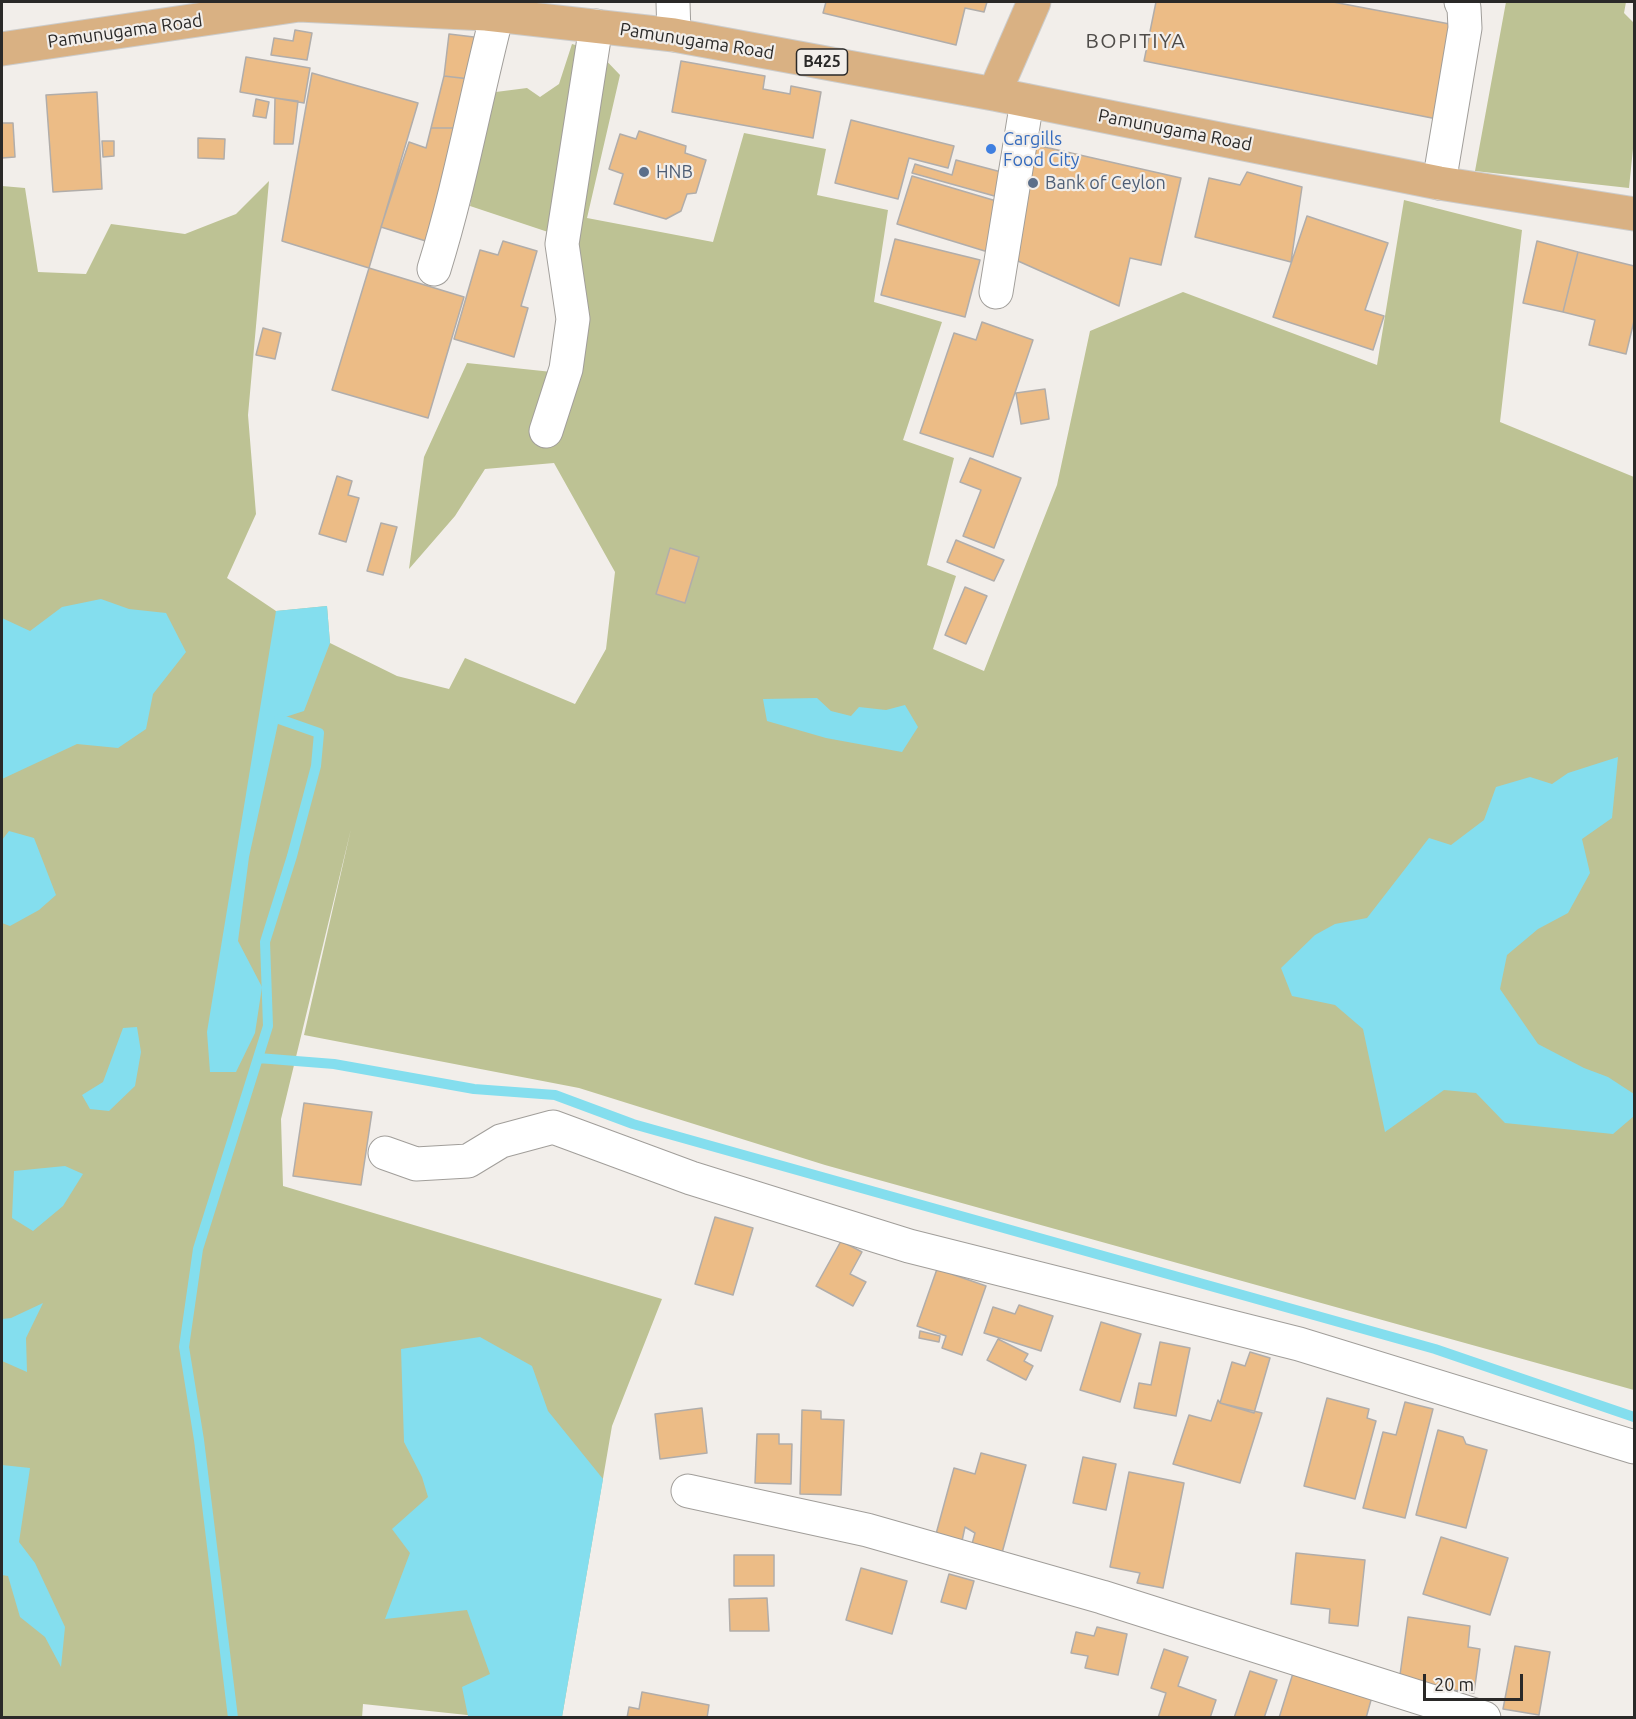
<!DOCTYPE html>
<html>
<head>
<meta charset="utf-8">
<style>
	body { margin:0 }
	#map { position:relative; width:1636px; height:1719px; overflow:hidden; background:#f2eeea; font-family:Ubuntu,sans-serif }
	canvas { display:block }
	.frame { position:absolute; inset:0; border:3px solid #2a2928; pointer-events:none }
	.scale { position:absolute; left:1423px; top:1674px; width:100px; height:27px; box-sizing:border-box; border:3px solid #2a2928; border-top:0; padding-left:8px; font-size:18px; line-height:21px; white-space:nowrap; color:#2a2928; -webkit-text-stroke:4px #f2eeea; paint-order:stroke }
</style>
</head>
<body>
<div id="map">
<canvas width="1636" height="1719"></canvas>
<div class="frame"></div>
<div class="scale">20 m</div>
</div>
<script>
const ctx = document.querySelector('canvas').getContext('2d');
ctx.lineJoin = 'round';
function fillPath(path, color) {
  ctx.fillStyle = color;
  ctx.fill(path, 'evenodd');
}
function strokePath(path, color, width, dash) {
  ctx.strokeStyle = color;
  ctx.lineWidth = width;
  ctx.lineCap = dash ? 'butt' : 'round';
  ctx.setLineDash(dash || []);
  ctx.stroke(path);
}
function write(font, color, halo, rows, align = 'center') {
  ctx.font = font + ' Ubuntu,sans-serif';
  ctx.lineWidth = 4.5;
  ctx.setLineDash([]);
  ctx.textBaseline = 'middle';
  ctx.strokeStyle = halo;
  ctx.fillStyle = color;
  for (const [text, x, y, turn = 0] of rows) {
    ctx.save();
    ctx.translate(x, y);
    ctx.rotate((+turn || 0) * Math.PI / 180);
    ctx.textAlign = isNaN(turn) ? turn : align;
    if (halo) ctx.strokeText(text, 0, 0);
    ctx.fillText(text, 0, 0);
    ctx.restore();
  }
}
fillPath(new Path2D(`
	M1506 2H1626L1624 13 1634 23V139L1629 188 1475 171Z
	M572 44 598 52 620 75 587 218 713 242 744 133 826 149 817 195 888 210 874 302 942 322 903 440 954 458 927 565 956 576 933 649 984 671 1057 485 1090 331 1183 292 1377 365 1404 200 1522 230 1500 422 1634 477V1390L825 1165 579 1088 304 1035 351 829 281 1119 283 1186 662 1299 612 1426 562 1717H486L363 1704 362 1718 2 1717V186L25 188 38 272 86 274 111 224 185 234 236 214 269 181 248 415 256 514 227 578 276 611 327 606 330 643 397 676 449 689 465 658 575 704 606 649 615 572 554 463 485 469 455 516 409 569 424 457 467 363 552 372 575 241 470 206 488 93 527 88 540 97 559 84Z`), '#bdc294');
fillPath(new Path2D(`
	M101 599 129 609 166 613 186 652 153 694 146 729 118 748 77 744 2 779V618L30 631 62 607Z
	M327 606 330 643 304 711 279 719 249 857 238 941 262 987 255 1033 236 1072H210L207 1032 276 611Z
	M817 698 831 711 851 716 859 707 886 710 905 705 918 727 902 752 826 738 767 721 763 699Z
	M1618 757 1612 818 1582 839 1590 873 1568 913 1538 929 1507 955 1500 989 1538 1044 1584 1068 1608 1077 1634 1094V1116L1613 1134 1505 1123 1476 1093 1444 1090 1385 1132 1363 1029 1335 1005 1292 996 1281 968 1315 935 1335 924 1367 918 1429 838 1451 845 1484 820 1496 787 1530 777 1552 784 1568 773Z
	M9 831 34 838 56 895 39 910 10 926 2 923V840Z
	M137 1027 141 1052 135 1086 109 1111 90 1109 82 1095 103 1082 123 1028Z
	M65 1166 83 1174 63 1206 33 1231 12 1218 14 1171Z
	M43 1303 26 1338 27 1372 2 1361V1319L11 1318Z
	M480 1337 532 1366 548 1411 603 1479 562 1717 468 1716 462 1687 490 1674 467 1610 385 1619 410 1553 392 1529 428 1497 422 1477 404 1442 401 1349Z
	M2 1465 30 1468 19 1542 35 1563 65 1627 61 1667 45 1637 20 1617 8 1576 2 1575Z`), '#84deee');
strokePath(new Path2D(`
	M258 1058 334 1064 474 1089 555 1095 633 1124 1435 1349 1634 1417
	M233 1718 199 1440 184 1347 198 1249 268 1026 265 942 292 856 316 766 319 733 279 719`), '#84deee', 10);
const building = new Path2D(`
	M826 2H987L984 12 965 8 956 45 823 13Z
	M1156 2H1333L1455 25 1442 120 1144 61Z
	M295 30 312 33 307 60 271 55 274 38 293 41Z
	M449 34 499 40 494 82 444 76Z
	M246 57 310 68 304 103 240 92Z
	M681 61 765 76 763 89 790 94 791 86 821 92 813 138 672 112Z
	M312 73 418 103 369 268 282 241Z
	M444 76 470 79 463 128H431Z
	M97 92 102 189 53 192 46 95Z
	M275 98 298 101 293 144H274Z
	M256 99 269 102 266 118 253 116Z
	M851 120 954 146 948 168 909 158 898 199 835 183Z
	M2 123H13L15 157 2 158Z
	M431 128H463L432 243 381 227 409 142 426 148Z
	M639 131 686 146 685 153 706 160 696 193 687 194 681 211 666 219 614 204 623 174 609 169 620 134 636 139Z
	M198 138 225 139 224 159 198 158Z
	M102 141H114V156L103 157Z
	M1027 143 1181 178 1161 265 1130 258 1119 306 1009 257Z
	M956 160 1005 173 998 197 912 173 915 164 952 175Z
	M1247 172 1302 187 1291 262 1195 237 1209 178 1240 185Z
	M912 176 1003 203 988 252 897 224Z
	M1307 216 1388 243 1365 310 1384 316 1373 350 1273 317Z
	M895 239 980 260 965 317 881 295Z
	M503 241 537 251 521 306 528 308 514 357 454 339 480 250 498 255Z
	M1537 241 1578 252 1563 312 1523 303Z
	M1578 252 1634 266V321L1626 354 1589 345 1595 320 1563 312Z
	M369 268 464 297 428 418 332 390Z
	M982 322 1033 340 993 457 920 433 954 333 976 340Z
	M263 328 281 333 275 359 256 355Z
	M1045 389 1049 419 1021 424 1016 393Z
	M970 458 1021 478 994 548 963 536 981 490 960 482Z
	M337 476 352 481 348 495 359 498 346 542 319 534Z
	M381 523 397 527 383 575 367 571Z
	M956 540 1004 560 994 581 947 562Z
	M670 548 699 557 685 603 656 594Z
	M965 587 987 596 966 644 945 635Z
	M304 1103 372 1112 361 1185 293 1176Z
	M715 1217 753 1228 733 1295 695 1284Z
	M841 1241 862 1252 850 1274 866 1282 853 1306 816 1286Z
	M937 1269 986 1286 962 1355 942 1348 946 1336 917 1326Z
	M1019 1305 1053 1316 1041 1351 984 1333 993 1307 1015 1314Z
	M1101 1322 1141 1334 1120 1402 1080 1390Z
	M920 1331 940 1336 939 1342 919 1338Z
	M998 1339 1028 1354 1024 1361 1033 1366 1026 1380 987 1360Z
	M1160 1342 1190 1348 1176 1416 1134 1408 1139 1383 1151 1385Z
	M1250 1352 1270 1358 1254 1413 1220 1403 1232 1362 1245 1366Z
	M1327 1398 1369 1409 1367 1418 1376 1421 1355 1499 1304 1486Z
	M1218 1400 1220 1403 1262 1413 1240 1483 1173 1464 1189 1415 1211 1421Z
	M1405 1402 1433 1409 1405 1518 1363 1508 1383 1432 1396 1435Z
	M702 1408 707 1453 660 1459 655 1414Z
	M802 1410 821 1411V1419L844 1420 841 1495 800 1494Z
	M1438 1430 1463 1437 1466 1444 1487 1450 1466 1528 1416 1515Z
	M757 1434H779V1444H792L791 1484 755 1483Z
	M981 1453 1026 1465 1002 1553 972 1544 975 1533 965 1527 962 1541 936 1534 954 1468 975 1474Z
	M1083 1457 1116 1464 1106 1510 1073 1503Z
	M1129 1472 1184 1483 1163 1588 1137 1583 1140 1573 1110 1567Z
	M1441 1537 1508 1558 1490 1615 1423 1594Z
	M1296 1553 1365 1560 1358 1626 1329 1623 1330 1609 1291 1604Z
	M734 1555H774V1586H734Z
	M861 1568 907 1581 892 1634 846 1620Z
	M949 1574 974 1581 966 1609 941 1602Z
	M767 1598 769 1631H730L729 1599Z
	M1408 1617 1470 1626 1468 1647 1480 1649 1474 1693 1399 1682Z
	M1097 1627 1127 1634 1118 1675 1085 1668 1088 1656 1071 1653 1076 1632 1094 1636Z
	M1515 1646 1550 1652 1539 1715 1503 1709Z
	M1164 1649 1188 1657 1178 1686 1216 1700 1210 1718H1158L1166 1693 1151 1688Z
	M1294 1670 1373 1693 1366 1718H1279Z
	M1250 1671 1277 1680 1264 1718H1234Z
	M642 1692 709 1705 707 1718H627L629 1707 639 1709Z`);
fillPath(building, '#ecbc86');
strokePath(building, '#b1adaa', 1.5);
const minor = new Path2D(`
	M673 2 674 35
	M1439 183 1465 28 1464 8 1461 2
	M434 269C460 186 475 100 497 15
	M996 292 1027 101
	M546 431 566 369 573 319 562 244 596 26
	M385 1153 416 1164 468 1161 501 1141 553 1127 691 1178 909 1246 1299 1344 1634 1447
	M688 1491 867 1530 1102 1597 1484 1718`);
const major = new Path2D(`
	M2 49 299 5 486 14 674 35 994 94 1439 183 1634 214
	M994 94 1034 2`);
strokePath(minor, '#a19e9a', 35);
strokePath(major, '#cccccb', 35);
strokePath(minor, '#fff', 33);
strokePath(major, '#d9b183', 33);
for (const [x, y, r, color] of [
	[991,149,6,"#3f7fe0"],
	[644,172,6,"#5c6f8a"],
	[1033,183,6,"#5c6f8a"]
]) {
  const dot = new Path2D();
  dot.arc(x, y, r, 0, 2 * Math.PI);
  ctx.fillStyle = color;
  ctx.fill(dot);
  strokePath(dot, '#f2eeea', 2);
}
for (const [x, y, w] of [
	[822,62,51]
]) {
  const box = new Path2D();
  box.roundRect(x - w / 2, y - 13, w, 26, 4.5);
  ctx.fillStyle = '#f2eeea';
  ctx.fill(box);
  strokePath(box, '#2a2928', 1.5);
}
write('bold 16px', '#2a2928', null, [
	["B425",822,62]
]);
write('18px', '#2a2928', '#f2eeea', [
	["Pamunugama Road",125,31,-8],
	["Pamunugama Road",697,41,9],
	["Pamunugama Road",1175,130,11]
]);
write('18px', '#366cbe', '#f2eeea', [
	["Cargills",1003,139],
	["Food City",1003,160]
], 'left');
write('18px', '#4e5e75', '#f2eeea', [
	["HNB",656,172],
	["Bank of Ceylon",1045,183]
], 'left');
ctx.letterSpacing = '1.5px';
write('21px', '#4e4b48', '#f2eeea', [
	["BOPITIYA",1136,41]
]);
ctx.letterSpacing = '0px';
</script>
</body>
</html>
